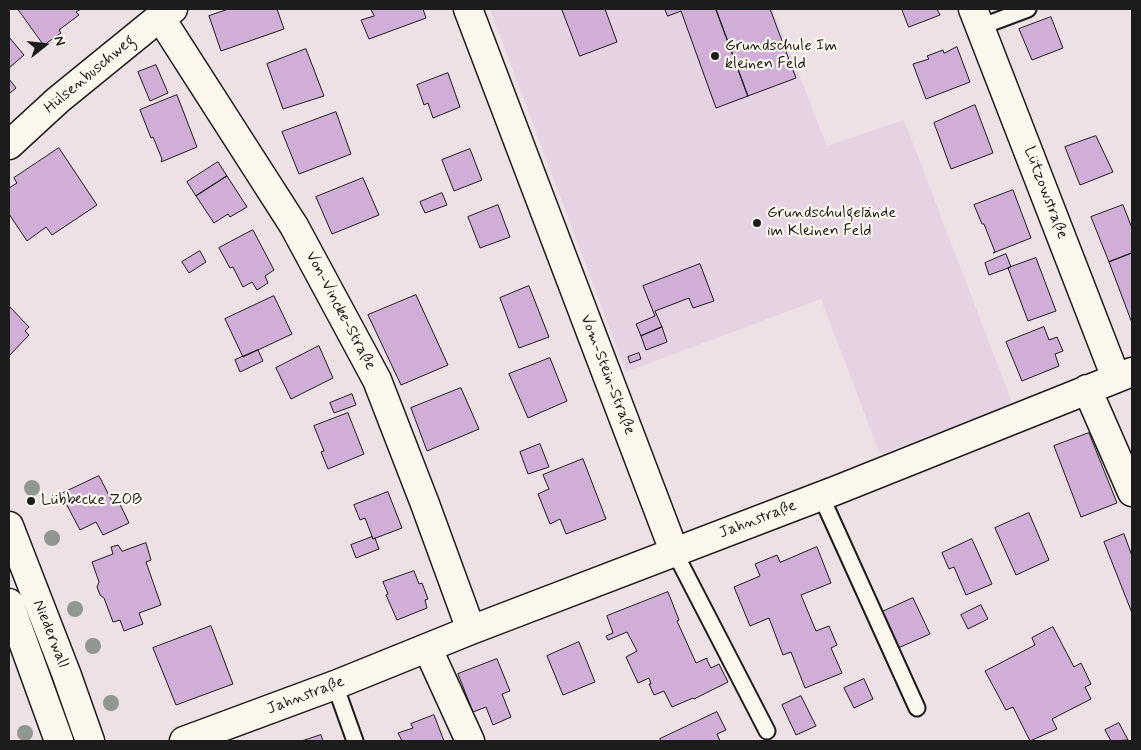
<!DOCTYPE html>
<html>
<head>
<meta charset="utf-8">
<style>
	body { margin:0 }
	#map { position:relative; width:1141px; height:750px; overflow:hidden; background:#eee1e6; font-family:Mynerve,sans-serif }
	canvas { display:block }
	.frame { position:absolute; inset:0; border:10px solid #1c1c1c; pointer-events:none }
	.north { position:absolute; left:20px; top:20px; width:50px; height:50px; -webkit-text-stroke:4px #fbf7ec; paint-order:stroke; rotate:74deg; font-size:14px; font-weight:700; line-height:20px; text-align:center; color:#1c1c1c }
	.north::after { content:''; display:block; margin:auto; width:18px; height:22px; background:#1c1c1c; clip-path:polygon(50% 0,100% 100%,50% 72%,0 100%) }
</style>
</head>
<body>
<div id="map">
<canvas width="1141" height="750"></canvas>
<div class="frame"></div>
<div class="north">N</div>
</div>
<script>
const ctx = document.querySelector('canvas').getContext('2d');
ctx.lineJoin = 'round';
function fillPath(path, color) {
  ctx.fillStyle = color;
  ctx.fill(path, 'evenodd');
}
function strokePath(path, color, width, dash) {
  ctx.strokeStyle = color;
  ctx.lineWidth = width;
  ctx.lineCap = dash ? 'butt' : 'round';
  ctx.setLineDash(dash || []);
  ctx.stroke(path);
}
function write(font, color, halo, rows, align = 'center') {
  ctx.font = font + ' Mynerve,sans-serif';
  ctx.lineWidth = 4.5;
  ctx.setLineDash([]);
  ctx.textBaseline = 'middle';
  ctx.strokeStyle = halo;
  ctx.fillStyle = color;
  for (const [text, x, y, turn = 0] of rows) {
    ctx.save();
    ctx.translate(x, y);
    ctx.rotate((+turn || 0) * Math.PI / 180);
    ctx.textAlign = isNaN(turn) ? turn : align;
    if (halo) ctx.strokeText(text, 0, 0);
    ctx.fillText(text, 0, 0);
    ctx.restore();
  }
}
fillPath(new Path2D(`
	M490 9H773L827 146 904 120 1013 405 880 454 821 299 626 372Z`), '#e5d2e2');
const building = new Path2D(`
	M18 9H81L76 12 79 15 59 30 61 33 44 45Z
	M229 9H277L284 29 221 51 209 16Z
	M371 9H423L426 18 369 39 361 20 374 16Z
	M562 9H605L617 42 580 56Z
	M665 9H716L748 96 716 108 681 11 668 16Z
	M716 9H770L796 78 748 96Z
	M902 9H937L940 15 909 27Z
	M1051 17 1063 48 1032 60 1019 29Z
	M9 37 24 55 9 68Z
	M957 47 970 82 926 99 913 64 929 59 927 56 943 50 944 53Z
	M306 49 324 96 283 109 267 64Z
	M156 65 168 93 150 101 138 72Z
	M448 73 460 107 433 118 428 103 424 105 417 85Z
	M9 79 16 88 9 94Z
	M177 95 197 147 161 162 162 159 153 137 151 138 140 110Z
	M975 105 993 153 951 169 934 123Z
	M336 112 351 154 299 174 282 132Z
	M1096 136 1113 172 1080 185 1065 147Z
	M59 148 97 205 52 235 46 227 27 241 9 214V188L17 183 14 178Z
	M470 149 482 180 454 191 442 160Z
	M218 162 227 176 196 196 187 182Z
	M227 176 247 207 230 217 228 214 214 223 196 196Z
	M363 178 379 215 332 234 316 197Z
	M1013 190 1031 238 993 253 995 252 984 224H982L974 205Z
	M442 193 447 205 425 213 420 202Z
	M498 205 510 237 480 248 468 217Z
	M1123 205 1132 228V253L1109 262 1091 217Z
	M253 230 274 270 265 276 268 283 257 290 252 282 243 287 233 267 230 268 219 248Z
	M200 251 206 262 189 273 182 262Z
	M1132 253V323L1109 262Z
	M1006 254 1011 267 989 275 985 263Z
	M1036 258 1056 311 1028 321 1008 268Z
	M700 264 714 301 693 308 689 298 655 311 662 327 641 336 636 324 655 316 643 286Z
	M529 286 549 337 519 348 500 298Z
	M416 295 448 365 401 385 368 315Z
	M274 296 292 334 243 357 225 319Z
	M9 306 29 327 25 331 29 335 9 356Z
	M662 327 667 342 646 350 641 336Z
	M1044 327 1049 340 1057 337 1063 351 1055 354 1059 366 1022 381 1006 342Z
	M319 346 333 378 291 399 276 368Z
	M258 350 263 361 240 372 235 360Z
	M639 353 641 359 630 363 628 357Z
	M550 358 567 401 528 418 509 374Z
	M461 388 479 429 427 451 411 408Z
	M352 394 356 405 334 413 330 403Z
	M348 413 364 454 328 469 321 452 324 451 314 426Z
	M1089 433 1117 503 1081 517 1054 446Z
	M540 444 549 467 528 474 520 452Z
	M583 459 606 519 566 534 560 519 550 524 538 494 549 489 543 475Z
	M99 476 113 503 118 500 129 523 103 535 96 522 80 530 61 494Z
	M388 492 402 528 373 539 365 518 360 520 354 505Z
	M1029 513 1049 560 1016 575 995 528Z
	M1124 534 1132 556V613L1104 542Z
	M372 537 373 539 375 538 379 549 356 558 351 545Z
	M972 539 992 584 966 595 954 567 949 569 942 553Z
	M146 543 151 560 146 562 161 605 139 613 143 624 124 631 120 620 113 622 104 598 100 595 97 587 99 582 92 562 113 554 111 547 118 545 122 551Z
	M817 547 831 583 801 595 816 631 829 626 837 645 831 648 842 673 805 688 791 652 783 655 769 618 750 626 734 587 760 576 755 564 777 555 780 562Z
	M414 571 419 584 422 583 428 599 425 600 427 608 397 620 386 595 388 594 383 582Z
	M668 592 679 620 677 621 696 663 707 658V660L711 668 719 664 728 682 694 699 693 698 672 707 664 691 654 695 649 684H651L649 678 638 683 626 657 637 651 627 632 608 640 606 636 613 633 607 616Z
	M913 598 930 634 898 648 882 612Z
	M981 605 988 619 968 629 961 615Z
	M211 626 233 684 176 705 153 648Z
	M1053 627 1074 667 1081 663 1091 684 1085 687 1091 699 1052 719 1057 729 1030 741 1013 707 1006 710 985 671 1035 645 1032 638Z
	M579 642 595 682 563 695 547 656Z
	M497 659 510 691 502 694 511 717 493 725 486 707 473 712 458 674Z
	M864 679 873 699 854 708 844 688Z
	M801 696 816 726 796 735 782 705Z
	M717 712 726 730 717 734 720 741H661L660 739Z
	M434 715 444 741H402L398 733 413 728 411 724Z
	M1119 723 1128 740 1111 741 1105 730Z
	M321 735 323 741H302Z`);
fillPath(building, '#d0aed8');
strokePath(building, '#1c1c1c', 1);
const service = new Path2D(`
	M980 27 1028 9
	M821 496 917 708
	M674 551 767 731
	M335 685 355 741`);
const minor = new Path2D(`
	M468 9 674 551
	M973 9 1116 378
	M160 17 294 226 377 380 425 504 471 630
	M9 145 58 100 160 17 173 9
	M1087 389 1132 492
	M9 526 66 673 90 741
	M9 603 59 741
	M428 649 470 741
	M184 741 335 685 471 630 837 490 1132 372`);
strokePath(service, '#1c1c1c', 19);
strokePath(minor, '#1c1c1c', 31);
strokePath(service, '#fbf7ec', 15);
strokePath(minor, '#fbf7ec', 28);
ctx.fillStyle = '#909690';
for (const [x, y] of [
	[32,488],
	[52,538],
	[75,609],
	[93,646],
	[111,703],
	[25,733]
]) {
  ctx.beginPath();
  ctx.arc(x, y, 8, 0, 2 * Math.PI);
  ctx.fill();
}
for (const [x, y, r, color] of [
	[715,56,5,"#1c1c1c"],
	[757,223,5,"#1c1c1c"],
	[31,501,5,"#1c1c1c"]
]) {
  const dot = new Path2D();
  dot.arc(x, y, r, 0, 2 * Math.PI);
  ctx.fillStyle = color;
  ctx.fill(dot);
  strokePath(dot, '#fbf7ec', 2);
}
write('16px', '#1c1c1c', '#fbf7ec', [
	["Grundschule Im",725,47],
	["kleinen Feld",725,65],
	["Grundschulgelände",767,214],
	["im Kleinen Feld",767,232],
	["Lübbecke ZOB",41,501]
], 'left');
write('16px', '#1c1c1c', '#fbf7ec', [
	["Hülsenbuschweg",90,75,-40],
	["Lützowstraße",1045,193,69],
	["Von-Vincke-Straße",340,311,62],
	["Vom-Stein-Straße",607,375,69],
	["Jahnstraße",758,520,-21],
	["Niederwall",50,634,68],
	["Jahnstraße",306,696,-21]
]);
</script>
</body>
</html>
